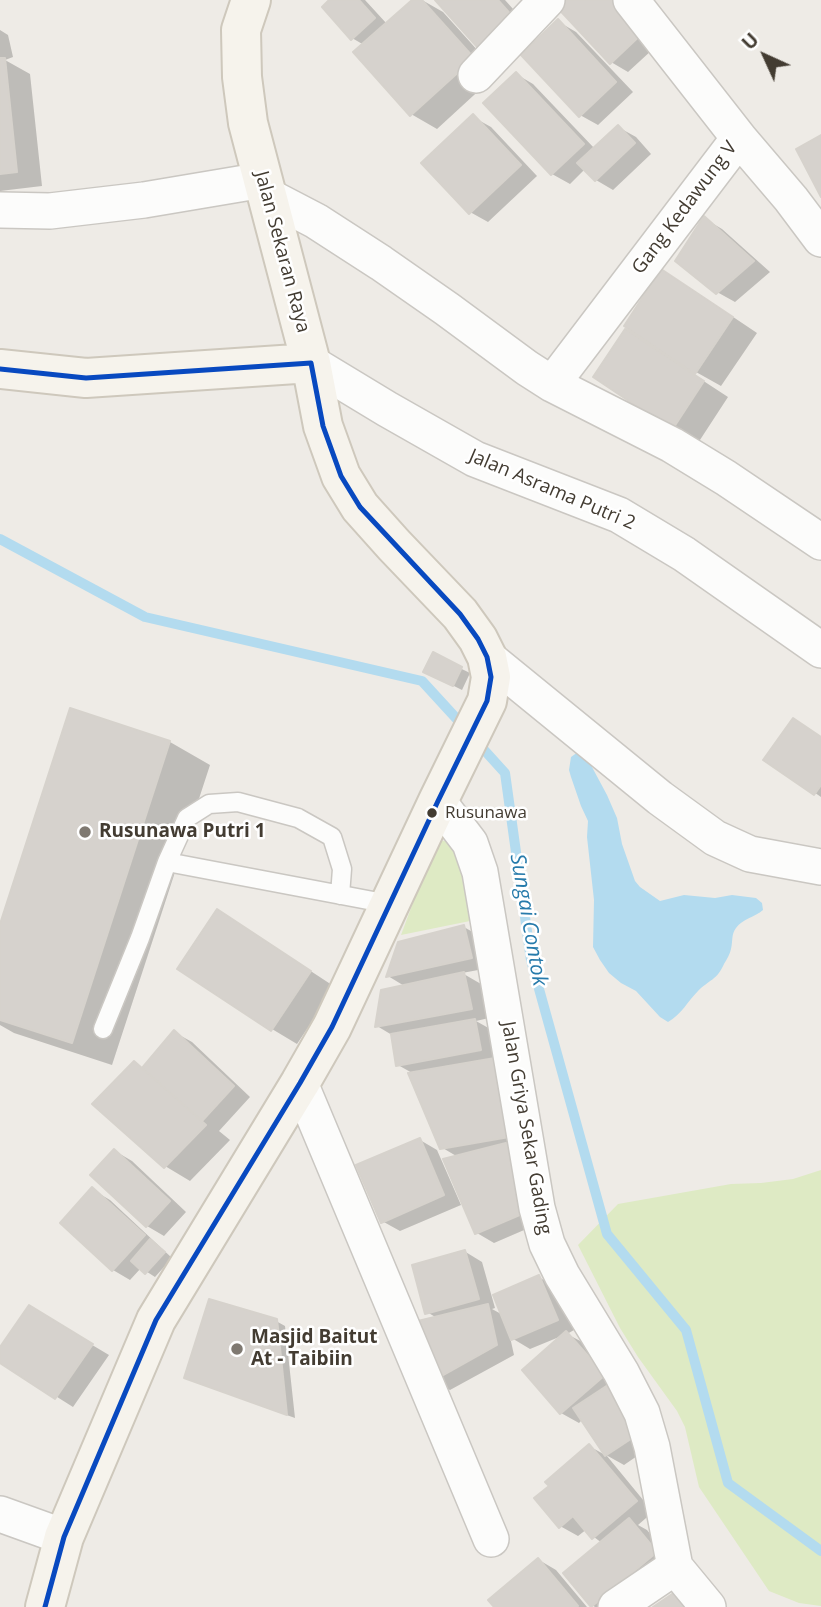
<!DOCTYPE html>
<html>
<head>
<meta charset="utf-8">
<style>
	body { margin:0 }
	#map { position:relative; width:821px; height:1607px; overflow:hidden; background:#eeebe6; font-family:"Open Sans",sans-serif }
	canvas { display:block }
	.north { position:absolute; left:730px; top:21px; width:70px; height:70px; -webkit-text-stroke:5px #fff; paint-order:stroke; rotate:315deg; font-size:19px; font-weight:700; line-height:28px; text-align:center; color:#433c32 }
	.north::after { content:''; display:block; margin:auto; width:24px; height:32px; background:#433c32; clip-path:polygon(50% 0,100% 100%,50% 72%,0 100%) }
</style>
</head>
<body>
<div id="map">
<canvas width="821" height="1607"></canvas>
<div class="north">U</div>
</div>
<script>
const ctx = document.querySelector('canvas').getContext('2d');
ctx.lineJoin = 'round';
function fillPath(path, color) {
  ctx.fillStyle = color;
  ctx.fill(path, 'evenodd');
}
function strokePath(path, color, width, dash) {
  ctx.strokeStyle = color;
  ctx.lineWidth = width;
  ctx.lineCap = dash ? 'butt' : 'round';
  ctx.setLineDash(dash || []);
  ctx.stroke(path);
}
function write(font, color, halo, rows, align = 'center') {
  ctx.font = font + ' "Open Sans",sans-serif';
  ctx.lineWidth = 5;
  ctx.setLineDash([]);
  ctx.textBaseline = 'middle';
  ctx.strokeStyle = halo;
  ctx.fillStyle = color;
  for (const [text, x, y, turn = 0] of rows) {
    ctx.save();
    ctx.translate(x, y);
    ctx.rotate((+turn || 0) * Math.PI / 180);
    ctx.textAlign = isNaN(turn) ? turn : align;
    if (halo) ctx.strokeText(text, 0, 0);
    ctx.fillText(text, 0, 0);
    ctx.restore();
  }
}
fillPath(new Path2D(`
	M440 840 449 842 460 850 470 921 401 935 433 849Z
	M821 1170V1606L799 1603 769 1591 699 1487 685 1427 677 1411 638 1357 620 1328 578 1245 618 1204 731 1184 761 1183 793 1179Z`), '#deeac4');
fillPath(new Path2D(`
	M578 752 585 754 607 795 617 818 622 844 635 881 640 887 660 901 684 895 715 898 732 895 756 898 762 903 763 910C755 917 742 919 736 928 731 935 733 941 731 949 730 954 727 959 724 964 717 980 709 980 698 991 688 1001 681 1015 668 1022L660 1017 636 991 621 983 609 973 600 960 593 947 594 900 587 837 588 821 581 806 571 777 569 770 571 757Z`), '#b3dbef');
fillPath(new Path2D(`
	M332 0H365L387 24 414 0H422L443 12 498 73 437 129 411 114 364 45 352 38Z
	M437 0H505L530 28Z
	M556 3 664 39 628 72 611 62Z
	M559 22 576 32 633 92 598 125 580 115Z
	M0 30 8 35 13 57 5 60 30 74 42 186 0 191Z
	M516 74 533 84 595 149 618 127 636 137 651 154 613 190 596 180 585 169 570 184 552 174 486 103Z
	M473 117 491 127 537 176 488 222 470 212Z
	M705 219 722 229 770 272 735 302 717 292Z
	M687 286 757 333 721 386 696 372Z
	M650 346 728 397 698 443 673 428Z
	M433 655 470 673 462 690 434 676Z
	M71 711 170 742 210 765 112 1065 14 1033 0 1025V930Z
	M793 720 821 737V797L766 759Z
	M242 926 335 987 297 1044 272 1029Z
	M464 927 481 937 489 968 462 973 481 984 489 1018 476 1021 492 1030 545 1221 494 1243 477 1233 458 1157 441 1147 414 1074 398 1065 392 1035 377 1026 406 987 388 976Z
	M174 1032 192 1042 250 1097 219 1131 230 1140 190 1181 165 1166 134 1063 143 1069Z
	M420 1140 437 1150 461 1205 400 1231 382 1221Z
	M115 1151 132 1161 186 1212 164 1236 147 1226Z
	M93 1190 110 1200 172 1258 155 1277 141 1268 130 1280 113 1270Z
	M464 1251 482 1262 495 1308 492 1309 503 1315 539 1277 556 1288 574 1330 567 1334 584 1343 659 1441 624 1465 606 1455 583 1419 579 1423 561 1413 524 1370 564 1335 530 1349 510 1337 514 1355 450 1390 433 1381 437 1318 427 1312Z
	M30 1308 109 1355 73 1407 0 1361V1350Z
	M276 1321 285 1326 295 1418 194 1382 186 1378Z
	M589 1446 607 1456 653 1512 638 1525 647 1530 674 1563 620 1607H595L592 1605 602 1543 594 1537 587 1529 578 1536 560 1526Z
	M539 1560 556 1570 587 1607H496Z`), '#0003');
strokePath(new Path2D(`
	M0 539 145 617 422 681 466 729
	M476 741 505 773 531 960 607 1234 686 1330 728 1483 821 1551`), '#b3dbef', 10);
const building = new Path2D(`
	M329 0H359L375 18 351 40 322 7Z
	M412 0H422L474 58 410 116 353 52Z
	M435 0H498L513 17 479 49Z
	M556 0H622L648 28 610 64 553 3Z
	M558 19 616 82 579 117 521 55Z
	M0 58H5L17 172 0 174Z
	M516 72 584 144 551 175 483 103Z
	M473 114 521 165 469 214 421 163Z
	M618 125 635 143 595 181 577 163Z
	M821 135V197L796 149Z
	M704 216 754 261 716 294 675 261Z
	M661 269 733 317 695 374 624 326Z
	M625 329 704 381 672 430 593 377Z
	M433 652 462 667 453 686 423 672Z
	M70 708 170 741 72 1043 0 1020V924Z
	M793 718 821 737V785L814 795 763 760Z
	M217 909 311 971 271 1031 177 969Z
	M464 925 472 958 386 977 398 942Z
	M464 972 472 1009 375 1027 381 990Z
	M475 1019 481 1050 396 1066 391 1034Z
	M174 1030 234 1086 202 1121 142 1068Z
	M495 1058 509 1137 440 1149 408 1073Z
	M134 1061 206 1125 164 1168 92 1104Z
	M420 1138 444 1195 381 1223 356 1165Z
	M506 1143 529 1211 475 1234 443 1159Z
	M114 1149 170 1201 146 1227 90 1175Z
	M92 1187 145 1235 112 1271 60 1223Z
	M150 1239 165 1252 145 1274 131 1261Z
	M465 1250 479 1299 425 1314 412 1265Z
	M539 1275 558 1320 511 1340 493 1295Z
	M209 1299 277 1319 287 1415 184 1378Z
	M488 1304 497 1345 431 1382 418 1321Z
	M29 1305 93 1344 55 1399 0 1363V1347Z
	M566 1331 605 1375 560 1414 522 1370Z
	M611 1383 643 1431 605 1456 573 1408Z
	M589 1444 637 1501 592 1539 573 1516 559 1528 534 1498 549 1486 545 1482Z
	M629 1518 657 1552 591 1607 563 1573Z
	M538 1558 578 1606 577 1607H494L488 1600Z
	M681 1588 694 1607H653Z`);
fillPath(building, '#d6d2cd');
strokePath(building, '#d6d2cc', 2);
const service = new Path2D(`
	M167 862 187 818 209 804 238 802 298 818 332 837 342 869 340 895
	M103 1029 140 938 167 862 389 904`);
const minor = new Path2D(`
	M476 75 547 0
	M739 138 791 199 821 239
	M268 196 316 221 381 263 447 309 527 368 552 384 672 445 726 478 821 542
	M0 210 50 211 144 200 263 180
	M311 363 387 409 475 459 619 515 684 554 821 650
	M552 384 739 138 631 0
	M487 657 660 798 715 838 750 854 821 867
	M438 801 470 843 480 872 537 1208 547 1244 562 1275 621 1372 642 1413 652 1447 675 1567 708 1607
	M300 1083 491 1539
	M0 1514 64 1537
	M616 1607 675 1567`);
const secondary = new Path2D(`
	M0 369 86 378 311 363
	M45 1607 64 1537 156 1320 300 1083 332 1027 438 801 487 701 491 677 487 657 478 639 460 614 394 545 360 507 341 476 323 426 311 363 248 123 242 77 241 30 251 0`);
strokePath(service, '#cac7c2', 21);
strokePath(minor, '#cac7c2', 38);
strokePath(secondary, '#cec8bc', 42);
strokePath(service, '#fcfcfb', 18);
strokePath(minor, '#fcfcfb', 35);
strokePath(secondary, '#f6f3ec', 38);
strokePath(new Path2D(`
	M0 369 86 378 311 363 323 426 341 476 360 507 460 614 478 639 487 657 491 677 487 701 438 801 332 1027 300 1083 156 1320 64 1537 45 1607`), '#0849c0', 5);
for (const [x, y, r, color] of [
	[432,813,6,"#433c32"],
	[85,832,7,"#7f7971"],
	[237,1349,7,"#7f7971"]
]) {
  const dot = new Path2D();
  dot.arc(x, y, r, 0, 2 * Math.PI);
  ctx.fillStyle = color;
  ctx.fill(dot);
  strokePath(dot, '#fff', 2.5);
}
write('17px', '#433c32', '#fff', [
	["Rusunawa",445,813]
], 'left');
write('19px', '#433c32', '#fff', [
	["Gang Kedawung V",685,208,-53],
	["Jalan Sekaran Raya",282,252,75],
	["Jalan Asrama Putri 2",552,490,23],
	["Jalan Griya Sekar Gading",526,1128,80]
]);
write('bold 19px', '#433c32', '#fff', [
	["Rusunawa Putri 1",99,832],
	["Masjid Baitut",251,1338],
	["At - Taibiin",251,1360]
], 'left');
write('italic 21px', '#277bab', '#fff', [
	["Sungai Contok",528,920,80]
]);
</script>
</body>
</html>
